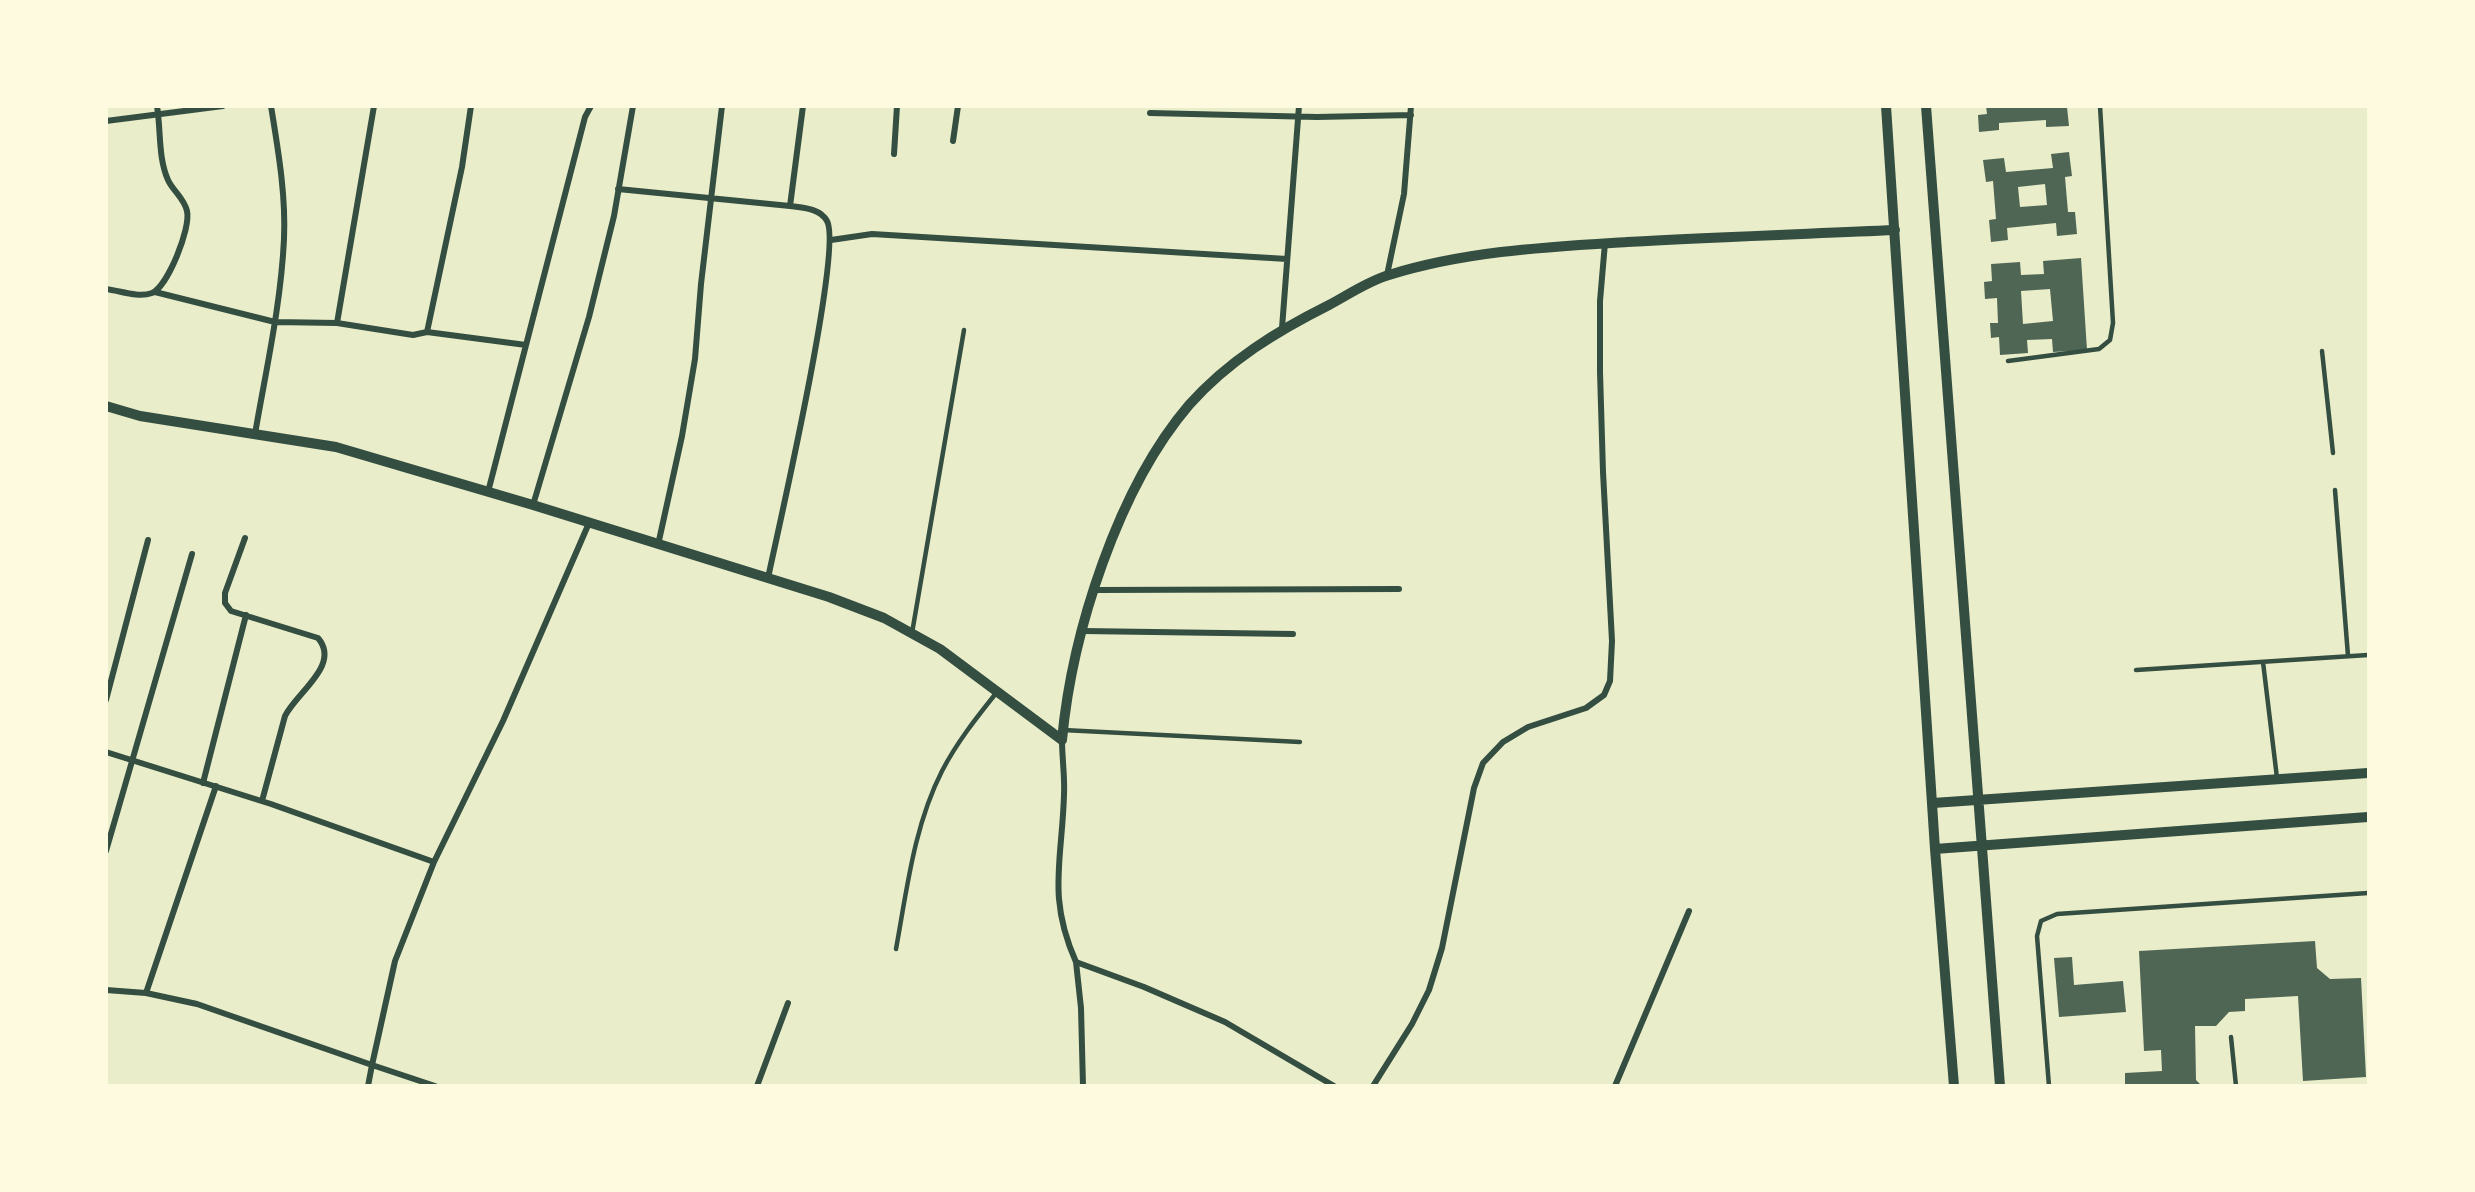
<!DOCTYPE html>
<html>
<head>
<meta charset="utf-8">
<style>
	body { margin:0 }
	#map { position:relative; width:2475px; height:1192px; overflow:hidden; background:#e9edc9; font-family:"DejaVu Sans",sans-serif }
	canvas { display:block }
	.frame { position:absolute; inset:0; border:108px solid #fefae0; pointer-events:none }
</style>
</head>
<body>
<div id="map">
<canvas width="2475" height="1192"></canvas>
<div class="frame"></div>
</div>
<script>
const ctx = document.querySelector('canvas').getContext('2d');
ctx.lineJoin = 'round';
function fillPath(path, color) {
  ctx.fillStyle = color;
  ctx.fill(path, 'evenodd');
}
function strokePath(path, color, width, dash) {
  ctx.strokeStyle = color;
  ctx.lineWidth = width;
  ctx.lineCap = dash ? 'butt' : 'round';
  ctx.setLineDash(dash || []);
  ctx.stroke(path);
}
fillPath(new Path2D(`
	M1986 106 2067 107 2069 126 2046 127V120L1999 123V130L1979 132 1978 115 1987 114Z
	M2069 152 2072 176 2065 177 2068 212H2075L2077 234 2057 236 2056 223 2007 228 2008 240 1991 242 1989 220 1996 219 1993 181 1986 182 1983 160 2004 158 2006 172 2053 168 2051 154ZM2045 184 2047 205 2020 207 2018 187Z
	M2081 258 2087 350 2053 352 2052 339 2027 340 2028 353 2000 355 1999 337 1991 338 1990 323H1998L1997 298 1985 299 1984 282 1992 281 1991 264 2020 262 2021 275 2044 274 2043 261ZM2050 289 2053 321 2023 324 2021 291Z
	M2315 941 2317 968 2330 979 2361 978 2366 1077 2303 1081 2298 996 2245 999V1011L2229 1012 2216 1026H2195L2196 1080 2202 1086H2125V1073L2162 1071 2161 1050 2144 1051 2139 951Z
	M2072 957 2074 985 2123 981 2126 1012 2059 1017 2054 958Z`), '#4f6655');
strokePath(new Path2D(`
	M2322 351 2333 453
	M2008 361 2099 349 2110 340 2113 323 2100 106
	M2335 490 2348 656
	M912 633 964 330
	M2263 662 2277 778
	M2136 670 2368 655
	M1063 730 1300 742
	M896 949C907 889 914 826 942 771 957 742 977 717 997 692
	M2231 1037 2236 1086
	M2049 1086 2037 936 2041 921 2057 914 2368 893`), '#344e41', 4.5);
strokePath(new Path2D(`
	M1150 113 1317 117 1411 115
	M106 121 223 106
	M953 141 958 106
	M894 154 897 106
	M618 189 790 206C803 208 820 208 827 221 843 249 778 530 768 578
	M790 206 803 106
	M831 240 872 234 1287 259
	M1387 275 1404 194 1411 106
	M106 289C121 291 138 298 152 293 168 286 191 228 187 211 184 198 173 191 168 180 158 158 161 130 157 106
	M155 292 275 322 337 323 413 335 427 332 526 345
	M337 323 374 106
	M1282 328 1299 106
	M427 332 462 167 471 106
	M255 434C266 370 281 304 284 239 286 194 278 150 271 106
	M488 492 585 117 591 106
	M533 505 589 317 614 216 633 106
	M245 538 225 593V603L231 611 318 638C341 665 297 692 285 716L262 801
	M658 545 682 436 695 359 701 284 722 106
	M1095 590 1399 589
	M1083 631 1293 634
	M106 700 148 540
	M1062 740C1062 758 1065 777 1064 795 1062 862 1047 897 1076 962L1144 987 1225 1022 1334 1086
	M106 752 271 804 434 862
	M203 783 246 615
	M106 851 192 554
	M1076 962 1081 1008 1083 1086
	M106 990 146 993 197 1004 372 1065 368 1086
	M146 993 216 786
	M435 1086 372 1065 395 961 434 862 503 721 589 523
	M757 1086 788 1003
	M1373 1086 1412 1024 1429 990 1442 948 1474 788 1483 763 1503 742 1528 727 1586 708 1604 695 1610 681 1612 641 1603 472 1600 372V301L1605 243
	M1615 1086 1689 911`), '#344e41', 6);
strokePath(new Path2D(`
	M1886 106 1935 849 1954 1086
	M1926 106 2000 1086
	M106 406 140 416 336 447 533 505 829 597 884 618 940 649 1062 740
	M1062 740C1072 632 1118 488 1189 405 1228 361 1277 331 1329 305 1348 295 1368 281 1389 275 1466 251 1547 247 1627 242 1716 237 1805 234 1895 230
	M1933 803 2368 773
	M1935 849 2368 817`), '#344e41', 10);
</script>
</body>
</html>
